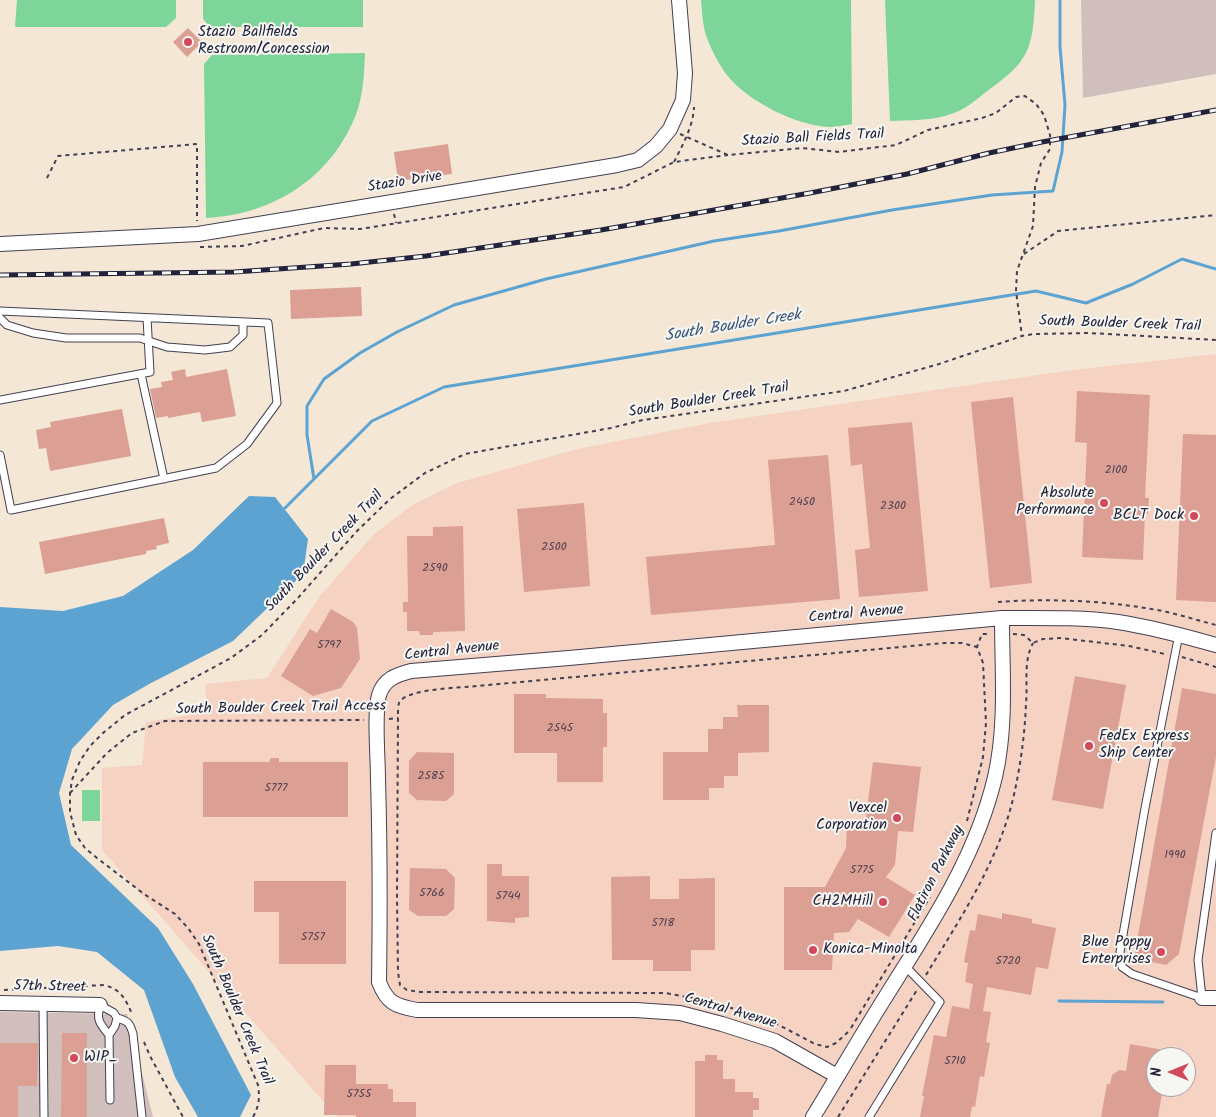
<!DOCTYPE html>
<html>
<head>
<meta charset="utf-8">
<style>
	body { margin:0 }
	#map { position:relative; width:1216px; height:1117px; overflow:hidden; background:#f5e7d5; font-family:Kalam,sans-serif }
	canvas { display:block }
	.north { position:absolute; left:1146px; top:1047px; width:50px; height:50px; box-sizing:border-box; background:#f6f6f2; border:1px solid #a1a1a9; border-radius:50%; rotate:270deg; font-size:14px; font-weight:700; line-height:20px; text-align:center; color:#22223b }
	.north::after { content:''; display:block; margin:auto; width:18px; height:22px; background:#d1495b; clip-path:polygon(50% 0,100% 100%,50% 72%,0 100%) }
</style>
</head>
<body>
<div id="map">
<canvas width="1216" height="1117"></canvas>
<div class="north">N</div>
</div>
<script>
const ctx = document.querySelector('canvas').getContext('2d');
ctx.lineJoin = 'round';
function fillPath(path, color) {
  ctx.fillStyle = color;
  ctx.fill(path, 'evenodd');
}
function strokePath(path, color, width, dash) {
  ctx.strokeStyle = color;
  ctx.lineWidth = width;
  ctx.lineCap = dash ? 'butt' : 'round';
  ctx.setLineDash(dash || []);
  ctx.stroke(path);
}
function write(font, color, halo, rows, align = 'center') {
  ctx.font = font + ' Kalam,sans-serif';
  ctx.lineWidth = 4;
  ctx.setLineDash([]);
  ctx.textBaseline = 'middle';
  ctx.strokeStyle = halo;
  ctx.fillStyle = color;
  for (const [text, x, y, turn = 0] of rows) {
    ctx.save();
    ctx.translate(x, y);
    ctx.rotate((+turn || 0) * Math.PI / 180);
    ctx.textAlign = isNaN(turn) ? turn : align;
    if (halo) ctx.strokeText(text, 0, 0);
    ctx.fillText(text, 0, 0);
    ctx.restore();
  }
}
fillPath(new Path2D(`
	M1216 354V1117H337L102 850V768L142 765 146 722 207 712 205 684 267 678 319 597 374 534 414 504 457 483 577 449 710 423 1072 370ZM1156 1057H1186V1087H1156Z`), '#f5d2c2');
fillPath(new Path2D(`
	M1081 0H1216V74L1083 98Z
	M0 1012 127 1014 153 1117H0Z`), '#d1bfbd');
fillPath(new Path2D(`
	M17 0H176V18L166 27H15Z
	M203 0H363V27H210L203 19Z
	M701 0H851L852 124C844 125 836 127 829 127 797 126 747 101 727 75 719 65 706 41 704 27 702 18 702 9 701 0Z
	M885 0H1035C1033 51 1028 62 986 92 975 101 964 110 951 114 933 121 909 120 890 121Z
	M365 53C364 77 363 102 352 124 325 182 269 215 206 218L204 64 212 55Z
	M82 790H100V821H82Z`), '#7dd599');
fillPath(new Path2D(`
	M249 496 275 497 308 539 303 574 233 641 151 683 113 705 72 749 59 793 71 845 158 928 193 984 251 1095 240 1117H198L175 1077 144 990 97 952 58 946 0 951V607L63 611 123 596 193 550Z`), '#5ca3d2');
strokePath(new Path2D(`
	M314 479 307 435V406L324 379 360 353 397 332 454 305 546 279 714 241 779 231 892 210 992 195 1053 191 1062 152 1065 105 1060 47V0
	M285 508 372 421 444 387 1036 291 1086 303 1133 284 1182 259 1216 269
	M1059 1001 1163 1002`), '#5ca3d2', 3);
fillPath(new Path2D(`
	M188 28 202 42 187 57 173 42Z
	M448 144 452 174 398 181 394 152Z
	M361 287 362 316 291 319 290 290Z
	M185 369 186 377 227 369 236 416 202 422 200 412 168 418V416L156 418 150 389 162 387 161 382 173 380 171 372Z
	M1077 391 1150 395 1145 498H1149L1148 514H1145L1143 560 1082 557 1087 443 1075 442Z
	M1013 397 1032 583 990 588 971 402Z
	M122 409 131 456 50 471 46 448 39 449 36 430 51 427 50 422Z
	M912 422 928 591 859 597 855 550 870 548 862 464 851 466 848 428Z
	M1183 434 1216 435V602L1176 600Z
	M828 455 840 599 651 615 646 557 775 545 768 460Z
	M584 503 590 586 524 592 517 509Z
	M164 518 169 543 156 546 157 549 146 551V554L45 574 39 542Z
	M463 526 465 631 433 632V635H420L419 631H407V612H403V602H408L407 536H433V527Z
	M331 609 353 622 357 628 360 659 341 688 313 696 281 676 310 629 317 633Z
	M1075 676 1126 685 1103 809 1052 800Z
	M1182 688 1216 694V757L1179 954 1166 965 1134 958Z
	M514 694H546V698L603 699V713H607V747H603V782H557V753H514Z
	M737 705H769V752L738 753V776H724V788H709V800H663V752H708V729H723V717H738Z
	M417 752 454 753V794L446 801 417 800 409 793V761Z
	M271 758H279V762H348V817H203V762H269Z
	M873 762 921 767 913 832 898 831 895 865 886 877 915 895 889 937 858 919 849 932 834 933 832 970H784V887H825L846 848 847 825 865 826Z
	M487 864H502V876H529V917L515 918V923L487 921Z
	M410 868 446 869 455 878 454 909 446 916H418L409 910Z
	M650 876V899H679V879L715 878V950H691V971H653V960H612L611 877Z
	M254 881H346V964H279V912H254Z
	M1002 913 1032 919V923L1056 928 1048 969 1036 967 1031 995 987 987 983 1011 991 1012 986 1042 990 1043 984 1077 980 1076 975 1107 972 1106 970 1117H920L924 1096H922L934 1035 946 1037 952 1006 969 1009 973 984 965 982 968 963 964 962 970 930 975 931 978 914 1002 919Z
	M62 1033H87V1117H61Z
	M0 1043H38L37 1086H18V1117H0Z
	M1130 1044 1174 1052V1057H1156V1087H1163L1158 1117H1101L1107 1084H1110L1112 1075 1119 1070 1126 1071Z
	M705 1055H717V1060H723V1079H735V1092H753V1098H759V1110H753V1117H695V1061H705Z
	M325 1065H356V1084H388V1089H393V1102H416V1117H356V1115H324Z`), '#db9f93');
const lane = new Path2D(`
	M0 311 268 323 277 403 247 444 216 468 11 510 0 455
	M0 318 7 325 33 333 66 338H140L167 347 205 350 230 347 243 335V322
	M141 374 164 479
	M0 400 150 372 147 318
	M1179 634 1145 808 1120 952 1122 967 1132 974 1202 998 1198 960 1216 833
	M43 1004 44 1117
	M117 1018C128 1021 130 1023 133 1034L142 1117
	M109 1035C100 1024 96 1020 100 1005L114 1013 117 1018 115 1026 109 1035 110 1100
	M869 1117 940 1002 905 966`);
const street = new Path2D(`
	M0 244 198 234 617 165 638 160 656 146 670 129 683 100 685 73 679 0
	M1202 998H1216
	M0 1003 100 1005
	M837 1076 775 1041 722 1024 680 1013 636 1010H417C395 1006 387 1003 379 982 380 914 380 846 378 779 378 758 374 713 379 695 384 679 396 675 411 671L569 658 1002 618C1040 618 1081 617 1118 622 1151 627 1184 636 1216 645
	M813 1117C838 1076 862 1034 888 993 931 924 976 857 995 777 1007 725 1002 670 1002 618`);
strokePath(lane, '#424052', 9);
strokePath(street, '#424052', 16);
strokePath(new Path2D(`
	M680 134 728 155 802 148 839 152 896 145 928 130 982 118 996 113 1016 97 1025 96 1036 104 1044 115 1050 135V149L1041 163 1035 187 1033 226 1017 271 1016 291 1022 336
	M674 162C683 144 693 127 694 107
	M47 178 58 156 197 144V221
	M394 214 396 223
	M200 247 242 246 324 228 360 229 624 187 674 162 728 155
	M1024 254 1058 231 1216 215
	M998 602C1052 598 1115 601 1167 612 1184 616 1200 621 1216 625
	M1013 634 1024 635 1033 643 1043 639 1060 638 1129 646 1165 654
	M1182 657 1216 667
	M389 719 398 718
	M70 793 107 753 132 733 165 721 364 720
	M967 821 983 757 986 723 983 663 977 647 982 634H989
	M926 975C961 917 1001 858 1015 790 1021 762 1025 732 1026 703 1028 683 1023 662 1033 643
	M4 990 104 985C121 989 126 1000 132 1014
	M851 1028 930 897
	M848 1032 836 1043 827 1047 815 1044 777 1024 738 1010 708 1001 665 993 420 992 407 990 400 985 398 972 397 897 398 715C398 711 398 706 399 703 406 688 461 688 477 686L944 643H962L977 647
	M144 1042 150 1056 183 1117
	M253 1117C259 1106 260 1098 258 1085L199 944 188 928 175 914 144 894 97 858 85 848 76 835 70 812V793L72 780 80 761 90 746 103 733 125 715 231 658 262 635 298 598 357 531 390 499 425 473 465 454 611 428 643 420 844 391 939 364 1022 336 1034 334 1089 333 1216 340
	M838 1117 917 990`), '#424052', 2, [4, 4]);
strokePath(lane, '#fff', 7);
strokePath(street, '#fff', 14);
const rail = new Path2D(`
	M0 275 234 272 351 264 426 256 601 230 810 193 907 174 989 153 1042 142 1216 110`);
strokePath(rail, '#22223b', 5);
strokePath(rail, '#f6f6f2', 3, [9]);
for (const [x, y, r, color] of [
	[188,42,5,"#d1495b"],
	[1104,503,5,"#d1495b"],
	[1194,516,5,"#d1495b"],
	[1089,746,5,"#d1495b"],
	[897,818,5,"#d1495b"],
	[883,902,5,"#d1495b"],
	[813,950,5,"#d1495b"],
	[1161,952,5,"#d1495b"],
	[74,1058,5,"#d1495b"]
]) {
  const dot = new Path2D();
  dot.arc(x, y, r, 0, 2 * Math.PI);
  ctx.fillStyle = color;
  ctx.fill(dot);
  strokePath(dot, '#f6f6f2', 2);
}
write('12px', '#504151', null, [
	["2100",1116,471],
	["2450",802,503],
	["2300",893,507],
	["2500",554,548],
	["2590",435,569],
	["5797",329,646],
	["2545",560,729],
	["2585",431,777],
	["5777",276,789],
	["1990",1175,856],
	["5775",862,871],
	["5766",432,894],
	["5744",508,897],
	["5718",663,924],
	["5757",313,938],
	["5720",1008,962],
	["5710",955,1062],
	["5755",359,1095]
]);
write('15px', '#22223b', '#f6f6f2', [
	["Stazio Ballfields",198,33,"left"],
	["Restroom/Concession",198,50,"left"],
	["Absolute",1094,494],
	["Performance",1094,511],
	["BCLT Dock",1184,516],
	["FedEx Express",1099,737,"left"],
	["Ship Center",1099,754,"left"],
	["Vexcel",887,809],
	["Corporation",887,826],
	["CH2MHill",873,902],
	["Blue Poppy",1151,943],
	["Enterprises",1151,960],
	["Konica-Minolta",823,950,"left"],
	["WIP_",84,1058,"left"]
], 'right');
write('15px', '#22223b', '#f6f6f2', [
	["Stazio Ball Fields Trail",813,139,-3],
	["Stazio Drive",405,183,-9],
	["South Boulder Creek Trail",1120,325,2],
	["South Boulder Creek Trail",709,401,-9],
	["South Boulder Creek Trail",325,552,-46],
	["Central Avenue",856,615,-5],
	["Central Avenue",452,652,-6],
	["South Boulder Creek Trail Access",281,709,-1],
	["Flatiron Parkway",937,874,-63],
	["57th Street",50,988,1],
	["South Boulder Creek Trail",236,1010,67],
	["Central Avenue",730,1012,16]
]);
write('italic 16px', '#395677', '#f6f6f2', [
	["South Boulder Creek",733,327,-9]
]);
</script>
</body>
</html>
